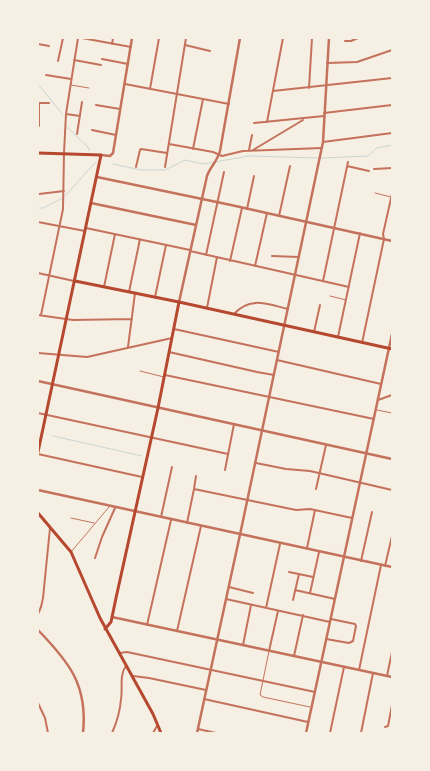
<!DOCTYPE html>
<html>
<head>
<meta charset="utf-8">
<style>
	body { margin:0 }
	#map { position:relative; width:430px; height:771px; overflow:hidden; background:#f6efe4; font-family:"Libre Baskerville",serif }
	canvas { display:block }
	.frame { position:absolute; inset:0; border:39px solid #f6efe4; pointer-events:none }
</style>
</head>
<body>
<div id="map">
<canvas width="430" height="771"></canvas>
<div class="frame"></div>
</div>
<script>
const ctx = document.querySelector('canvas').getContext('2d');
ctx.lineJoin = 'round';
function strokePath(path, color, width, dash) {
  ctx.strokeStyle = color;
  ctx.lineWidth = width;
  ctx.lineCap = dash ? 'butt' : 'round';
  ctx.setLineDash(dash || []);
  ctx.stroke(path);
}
strokePath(new Path2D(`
	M38 85 43 90 63 115
	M67 127 88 147 89 151
	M321 158 368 156 377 148 392 145
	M113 164 141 170H165L185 160 203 164 249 156 318 158
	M65 196 92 166 96 162
	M38 208H43L63 198
	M53 436 142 456`), '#c9d6d2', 1);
strokePath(new Path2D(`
	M71 85 89 88
	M375 193 391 197
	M330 296 346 300
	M140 371 164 377
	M377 410 392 413
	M71 518 94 523
	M71 552 109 507
	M269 651 260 695 263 697 310 707`), '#c5725c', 1);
strokePath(new Path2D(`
	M82 38 131 47
	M345 41H351L358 38
	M38 44 49 46
	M112 44 113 38
	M185 45 210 51
	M102 59 128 64
	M74 60 101 65
	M58 61 63 38
	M327 63 357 62 392 50
	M46 75 71 79
	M125 84 229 104
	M309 88 312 38
	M150 89 159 38
	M273 91 392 78
	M39 103H49
	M96 105 120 109
	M324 113 392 105
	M66 114 80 116
	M267 122 283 38
	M254 123 324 116
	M39 126V103
	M92 130 116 135
	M77 134 82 102
	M323 142 392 133
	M169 144 213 152 222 156 243 151 322 148
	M193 149 203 99
	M249 150 252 135
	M253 150 303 120
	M347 166 369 171
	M136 167 140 150 141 149 167 153
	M165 167 186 38
	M374 169 392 168
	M39 194 64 191
	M247 209 254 176
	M279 216 290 166
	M38 222 85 231
	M86 228 190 250
	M190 251 349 287
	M206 255 224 172
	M272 256 299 257
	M230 261 242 208
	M255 266 267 213
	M38 273 74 281
	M323 281 348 162
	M104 287 115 234
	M129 292 140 239
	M155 297 166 245
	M207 308 217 257
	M234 314C250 296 267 304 288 309
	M38 315 73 320 132 319
	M41 315 63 209 64 153 66 114 78 38
	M174 329 279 352
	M314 332 320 305
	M338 337 360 233
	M362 343 384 239 383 234 392 194
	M128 347 135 293
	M169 352 257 372 274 375
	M38 353 87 357 172 338
	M277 360 381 384
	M165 375 374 419
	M378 400 392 395
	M38 413 228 454
	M38 454 142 477
	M256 463 286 469 310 471 392 490
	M225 470 234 424
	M194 489 296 510 310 509 352 518
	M316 489 326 445
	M161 517 172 467
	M187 523 194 489 196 476
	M307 548 315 510
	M95 558 102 537 115 508
	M361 561 372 512
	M385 566 392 536
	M289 572 313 577
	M229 587 253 593
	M295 590 335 599
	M310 593 319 552
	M226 599 330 622
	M293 600 299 574
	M266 608 280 544
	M38 614 41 607 43 598 50 528
	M147 625 171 520
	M177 631 201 526
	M326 639 349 643 353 641 356 626 355 624 331 619
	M243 645 251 605
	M269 651 278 611
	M119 653 127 652 315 692
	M294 656 303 615
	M359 670 381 565
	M133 676 149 678 206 690
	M387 676 392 652
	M204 699 308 722
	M38 703 45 718 48 733
	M385 727 388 726 392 705
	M198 729 216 733
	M112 733C117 722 120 711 121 699 123 688 119 675 126 666
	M153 733 157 726
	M330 733 344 667
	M361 733 373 673`), '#c5725c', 2);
strokePath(new Path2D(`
	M101 155 110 156 113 153 132 38
	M97 177 231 205 392 241
	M91 203 196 225
	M179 302 207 176C210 167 217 162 220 151L240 38
	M38 381 392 459
	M38 490 392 567
	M112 617 392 677
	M38 630C69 662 88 685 83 733
	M197 733 241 530 323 142 329 38
	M306 733 392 334`), '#c5725c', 2.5);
strokePath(new Path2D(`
	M38 153 101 155 38 452
	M75 281 179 302 392 349
	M38 513 71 552 100 618 153 714 161 733
	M105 629 111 622 116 598 158 408 179 302`), '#b5482f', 3);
</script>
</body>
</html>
